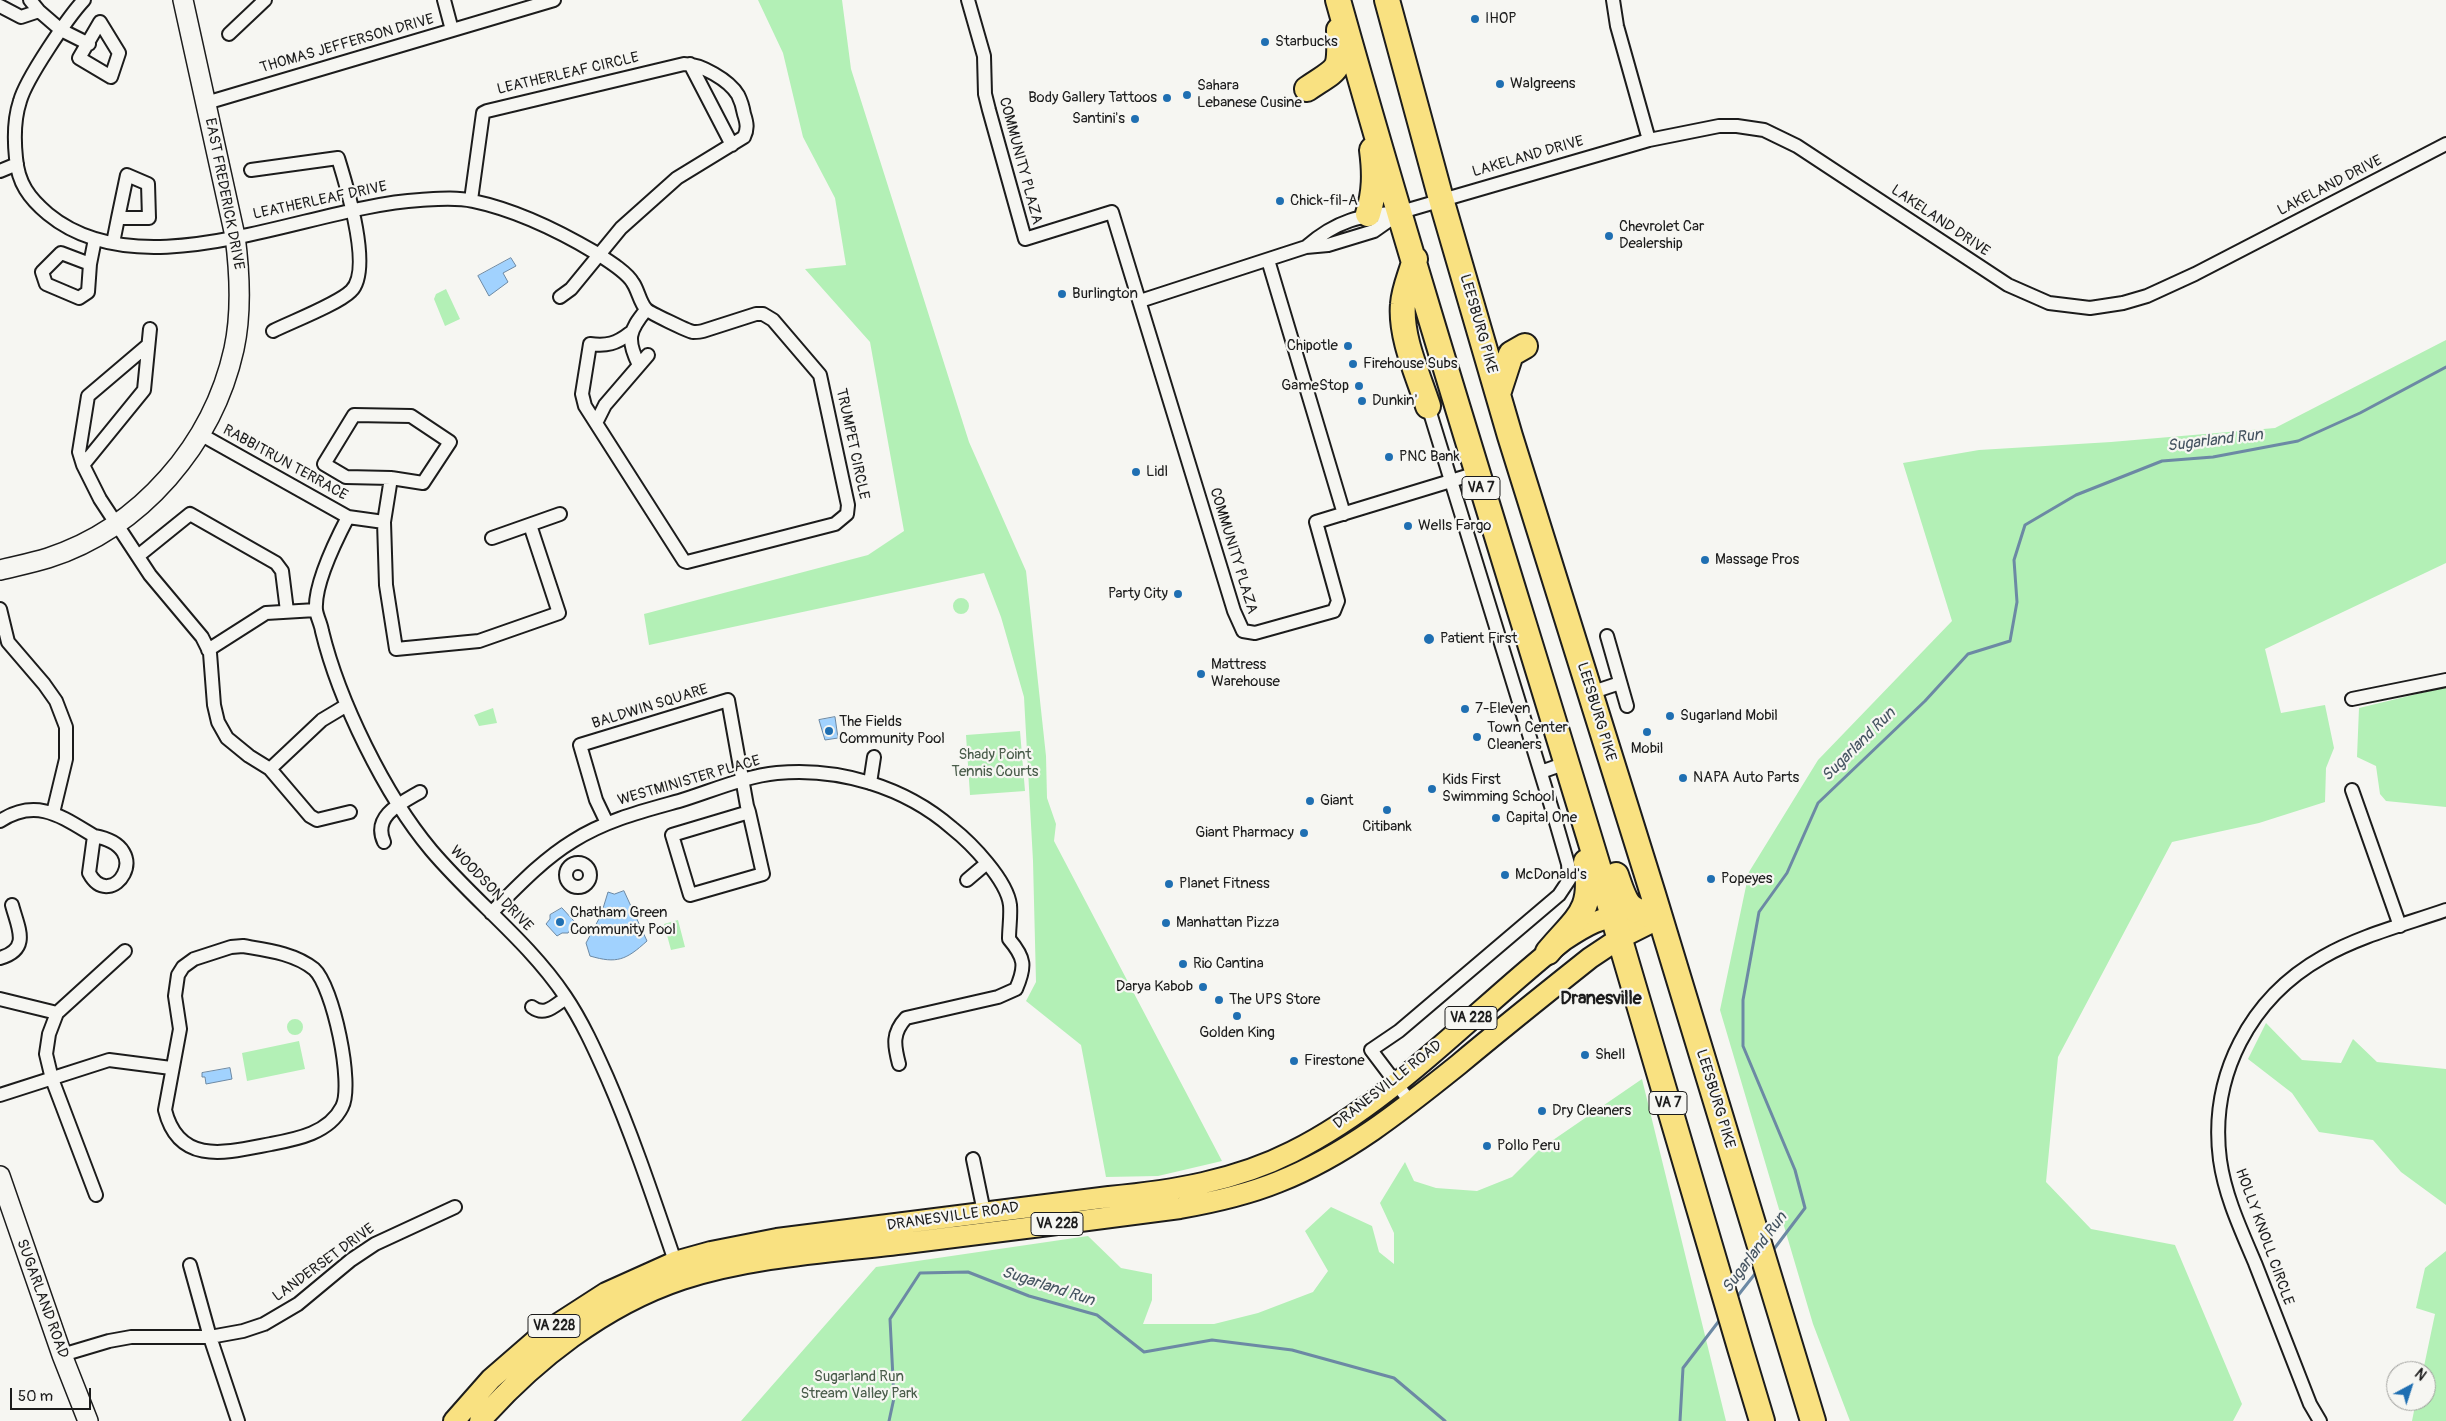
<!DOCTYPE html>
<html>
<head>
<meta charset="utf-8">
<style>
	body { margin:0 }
	#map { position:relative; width:2446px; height:1421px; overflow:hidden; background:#f6f6f2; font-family:Pangolin,sans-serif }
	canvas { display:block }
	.north { position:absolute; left:2386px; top:1361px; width:50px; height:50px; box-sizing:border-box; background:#f6f6f2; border:1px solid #9f9f9c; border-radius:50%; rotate:40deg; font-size:14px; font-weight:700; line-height:20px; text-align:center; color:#1c1c1c }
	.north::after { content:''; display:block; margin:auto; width:18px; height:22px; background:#1f6fb2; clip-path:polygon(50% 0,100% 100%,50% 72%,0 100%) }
	.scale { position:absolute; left:10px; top:1388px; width:81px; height:22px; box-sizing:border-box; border:2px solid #1c1c1c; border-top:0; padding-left:6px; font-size:15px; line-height:18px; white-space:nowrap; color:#1c1c1c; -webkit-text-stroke:4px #f6f6f2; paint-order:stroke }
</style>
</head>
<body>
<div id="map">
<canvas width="2446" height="1421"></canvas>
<div class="north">N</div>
<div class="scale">50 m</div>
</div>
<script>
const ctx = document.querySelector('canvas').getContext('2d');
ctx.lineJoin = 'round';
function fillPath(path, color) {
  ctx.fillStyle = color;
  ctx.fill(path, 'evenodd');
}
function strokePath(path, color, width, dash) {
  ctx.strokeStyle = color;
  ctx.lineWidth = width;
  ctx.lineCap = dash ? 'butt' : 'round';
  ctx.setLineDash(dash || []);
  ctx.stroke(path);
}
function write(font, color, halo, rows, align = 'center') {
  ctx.font = font + ' Pangolin,sans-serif';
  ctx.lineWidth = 4.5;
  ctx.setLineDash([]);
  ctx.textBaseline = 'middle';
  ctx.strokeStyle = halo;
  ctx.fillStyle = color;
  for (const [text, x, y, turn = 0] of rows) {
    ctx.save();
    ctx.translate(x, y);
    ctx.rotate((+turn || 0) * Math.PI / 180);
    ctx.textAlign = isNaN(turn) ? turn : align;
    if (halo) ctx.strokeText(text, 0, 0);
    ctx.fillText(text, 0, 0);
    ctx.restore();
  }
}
fillPath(new Path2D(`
	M758 0H842L851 69 969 442 1026 571 1046 756 1047 798 1056 824 1054 841 1222 1161 1158 1176 1106 1177 1081 1045 1026 1001 1036 982 1033 861 1024 697 1001 617 984 573 649 645 644 614 868 555 904 531 870 342 805 269 846 265 835 198 803 137 783 53Z
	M446 289 460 319 445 326 434 299 436 294Z
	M2446 340V563L2265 649 2281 713 2325 705 2334 748 2326 768 2325 802 2259 823 2172 842 2058 1057 2046 1182 2091 1229 2175 1245 2242 1404 2233 1421H1850L1813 1324 1720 1010 1749 872 1818 760 1952 621 1903 463 1979 450 2111 442 2275 428Z
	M953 606a8 8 0 1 1 16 0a8 8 0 1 1-16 0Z
	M2446 687V807L2386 801 2380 794 2376 766 2357 757 2359 708Z
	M493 708 497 723 479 726 474 715Z
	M1020 731 1025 791 970 795 966 735Z
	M678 920 685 947 671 950 664 924Z
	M287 1027a8 8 0 1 1 16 0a8 8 0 1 1-16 0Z
	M2266 1023 2302 1060 2341 1063 2353 1039 2377 1062 2446 1069V1205L2401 1172 2373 1140 2319 1132 2292 1093 2248 1059Z
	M299 1041 305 1069 247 1081 242 1053Z
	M1642 1079 1726 1421H741L876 1267 1088 1236 1121 1268 1152 1274V1300L1143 1324H1214L1258 1313 1313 1292 1328 1271 1305 1231 1331 1207 1372 1226 1379 1252 1394 1264V1233L1380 1203 1405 1162 1414 1181 1436 1188 1477 1191 1512 1177 1540 1149Z
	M2446 1251V1421H2412L2416 1401H2426V1371H2423L2435 1314 2416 1308 2425 1268Z`), '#b3f0b6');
const water = new Path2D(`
	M511 258 516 266 503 273 508 282 489 296 478 276Z
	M835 717 838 738 825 740 819 720Z
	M624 891 647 941C626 960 617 964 590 956L586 943 601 915 608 892 614 894Z
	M562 908 574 921 570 925 572 927 568 933H562L557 936 546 924 550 919V915Z
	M230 1068 232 1079 206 1084 205 1077H202V1073Z`);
fillPath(water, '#a1d2fe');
strokePath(water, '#6c89a4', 1);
strokePath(new Path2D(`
	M1771 1253 1805 1208 1795 1170 1743 1046V1000L1759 912 1787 873 1818 803 1925 701 1968 654 2010 641 2017 602 2014 560 2025 525 2076 495 2162 461 2213 457 2298 441 2360 413 2446 367
	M1736 1298 1758 1270
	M889 1421 894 1398 890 1319 920 1273 968 1272 1029 1296 1097 1315 1144 1352 1212 1340 1292 1350 1394 1378 1445 1421
	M1680 1421 1683 1368 1722 1317`), '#6c89a4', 3);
const street = new Path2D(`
	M84 0C68 17 26 79 20 101 14 119 14 139 16 158 18 183 29 198 48 214 144 293 310 206 420 200 437 199 456 197 473 201 516 210 559 231 596 253 607 260 627 272 633 283 638 290 640 303 646 309 648 312 688 331 693 332 696 332 700 332 703 331L756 314H763L773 320 820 375 848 505 847 514 835 524 687 562 684 561 585 406 582 394 590 344C607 346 616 344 630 333
	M444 0 452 30
	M968 0 984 56 985 94 989 110 1025 239 1112 212 1234 611 1243 631 1255 633 1334 611 1338 601 1316 522 1477 473
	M1613 0 1617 26 1649 140
	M0 6 21 17 39 11 30 0
	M39 11 61 30 89 44
	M100 22 119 53 111 77 79 58Z
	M229 34 265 0
	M690 64 732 145
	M206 103 554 0
	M251 170 338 158C346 184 373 270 351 291 338 304 291 322 273 331
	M0 171 17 164
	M127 175 148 184 149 218H118Z
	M471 200 483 113 487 111 684 64C701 64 729 80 738 95 741 101 743 108 744 114 747 123 748 129 744 137L677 178 621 228 571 289 560 297
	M113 243 118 218
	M1306 247C1337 220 1361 215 1401 212L1649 140 1719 126H1737L1764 130 1797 146 2008 285 2049 303 2090 308 2123 303 2147 296 2195 274 2446 144
	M61 253 90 264 88 292 79 298 46 284 42 272Z
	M1268 260 1344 514
	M90 264 95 239
	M1140 301 1306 247 1328 245 1374 231 1401 212
	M148 345 88 396 79 452 83 465 100 499 150 575 202 637 210 653 214 705 218 722 227 738 249 756 270 769 310 816 317 820 350 812
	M639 365C626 339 629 331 646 310
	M354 415 411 416 450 442 423 483 391 478 346 477 324 464Z
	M596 423 605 405 648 355
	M200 434 348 517 384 522
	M83 465 144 390 150 329
	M391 478 384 522 386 585 396 649 479 641 559 613 530 525
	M348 517C336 540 314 585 316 610 317 617 321 624 322 631 339 701 385 795 431 850 474 901 528 941 565 996 582 1021 595 1050 607 1077 634 1139 655 1203 677 1267
	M492 538 560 514
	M138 556 190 514 276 563 282 571 287 611
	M0 609 8 642 44 684 56 701 66 727V759L53 813
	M1607 636 1627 706
	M208 650 266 613 316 610
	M1590 693 1620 683
	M2352 699 2446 680
	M270 769 322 720 347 705
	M1541 772 1566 763
	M870 783 874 757
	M2352 790 2400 926
	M0 821C37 797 62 817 94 836
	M607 823 596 800 580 745 728 700 747 806 749 812 763 874 690 895 672 835 749 812
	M94 836C158 847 111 914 89 873Z
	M384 842C372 816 401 803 420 792
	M566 875a12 12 0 1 1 24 0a12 12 0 1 1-24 0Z
	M967 880 987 863
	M491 913C517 887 542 860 573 841 606 820 643 811 679 801 709 792 745 776 777 773 839 767 905 787 952 828 971 843 1007 880 1010 905 1011 916 1009 928 1009 939 1025 958 1026 966 1016 989L998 997 906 1018C892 1033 894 1045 899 1064
	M243 946C266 950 294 953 314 969 333 986 354 1085 342 1107 329 1133 297 1139 271 1144 229 1152 179 1167 165 1110L180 1029 175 996 178 975 183 967 194 959 231 947Z
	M0 958C31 949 18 928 12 905
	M0 999 57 1013
	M532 1007C545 1017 555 1005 566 998
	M0 1095 109 1060 171 1068
	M1411 1103 1371 1050 1399 1031 1559 895 1569 880 1568 864 1555 819 1428 406
	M973 1159 984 1212
	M96 1195 52 1079 46 1054 49 1034 57 1013 125 951
	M190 1265 210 1337 238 1421
	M62 1355 109 1341 131 1337H210L243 1331 264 1324 298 1304 351 1260 375 1244 455 1207
	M2320 1421 2310 1404C2292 1357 2273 1310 2255 1263 2241 1230 2225 1196 2220 1160 2209 1076 2250 998 2323 957 2359 936 2406 924 2446 910`);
const secondary = new Path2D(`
	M0 570C16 566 32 563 48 558 141 528 213 444 234 349 242 312 240 274 235 236L183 0
	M0 1176 62 1355 88 1421`);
const primary = new Path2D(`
	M454 1421 491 1379 544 1333 606 1293 675 1262 711 1252 777 1239 1109 1197C1172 1191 1235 1181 1292 1152 1394 1101 1475 1010 1564 940 1585 926 1603 915 1628 916
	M480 1421C534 1360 604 1305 682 1279 754 1256 831 1252 906 1243 997 1232 1089 1220 1180 1208 1214 1202 1246 1195 1278 1182 1346 1155 1402 1110 1458 1065 1501 1029 1546 993 1590 958L1620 938 1660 918`);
const highway = new Path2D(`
	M1338 0C1423 304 1519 604 1610 906 1662 1078 1710 1250 1762 1421
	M1387 0 1441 199 1510 436 1653 894 1813 1421
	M1307 89C1341 66 1340 73 1339 30
	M1368 214C1375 192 1375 173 1372 150
	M1415 259C1411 274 1404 289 1403 304 1400 337 1418 375 1428 406
	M1498 394 1511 354 1525 346
	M1616 875C1627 907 1626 909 1660 918
	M1548 952C1578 916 1594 912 1586 862`);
strokePath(street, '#1c1c1c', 16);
strokePath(secondary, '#1c1c1c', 22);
strokePath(primary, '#1c1c1c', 24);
strokePath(highway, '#1c1c1c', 28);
strokePath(street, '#f6f6f2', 12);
strokePath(secondary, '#f6f6f2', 19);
strokePath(primary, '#f9e181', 20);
strokePath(highway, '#f9e181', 24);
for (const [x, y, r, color] of [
	[1475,19,5,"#1f6fb2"],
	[1265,42,5,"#1f6fb2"],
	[1500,84,5,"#1f6fb2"],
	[1187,95,5,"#1f6fb2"],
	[1167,98,5,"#1f6fb2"],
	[1135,119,5,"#1f6fb2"],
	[1280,201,5,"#1f6fb2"],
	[1609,236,5,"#1f6fb2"],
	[1062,294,5,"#1f6fb2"],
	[1348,346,5,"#1f6fb2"],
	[1353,364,5,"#1f6fb2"],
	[1359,386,5,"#1f6fb2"],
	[1362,401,5,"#1f6fb2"],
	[1389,457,5,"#1f6fb2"],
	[1136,472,5,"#1f6fb2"],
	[1408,526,5,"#1f6fb2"],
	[1705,560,5,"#1f6fb2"],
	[1178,594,5,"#1f6fb2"],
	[1429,639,6,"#1f6fb2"],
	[1201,674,5,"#1f6fb2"],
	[1465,709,5,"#1f6fb2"],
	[1670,716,5,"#1f6fb2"],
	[829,731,5,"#1f6fb2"],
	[1647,732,5,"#1f6fb2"],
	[1477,737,5,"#1f6fb2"],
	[1683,778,5,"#1f6fb2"],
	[1432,789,5,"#1f6fb2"],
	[1310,801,5,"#1f6fb2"],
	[1387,810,5,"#1f6fb2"],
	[1496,818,5,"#1f6fb2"],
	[1304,833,5,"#1f6fb2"],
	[1505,875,5,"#1f6fb2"],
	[1711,879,5,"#1f6fb2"],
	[1169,884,5,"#1f6fb2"],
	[560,922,5,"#1f6fb2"],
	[1166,923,5,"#1f6fb2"],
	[1183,964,5,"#1f6fb2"],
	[1203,987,5,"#1f6fb2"],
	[1219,1000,5,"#1f6fb2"],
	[1237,1016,5,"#1f6fb2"],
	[1585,1055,5,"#1f6fb2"],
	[1294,1061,5,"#1f6fb2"],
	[1542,1111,5,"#1f6fb2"],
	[1487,1146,5,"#1f6fb2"]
]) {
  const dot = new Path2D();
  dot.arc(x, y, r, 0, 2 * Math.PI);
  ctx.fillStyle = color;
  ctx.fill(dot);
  strokePath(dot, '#f6f6f2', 2);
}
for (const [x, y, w] of [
	[1481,488,38],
	[1471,1018,52],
	[1668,1103,38],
	[1057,1224,52],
	[554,1326,52]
]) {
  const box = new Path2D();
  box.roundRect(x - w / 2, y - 11.5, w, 23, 4);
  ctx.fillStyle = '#f6f6f2';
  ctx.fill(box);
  strokePath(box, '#1c1c1c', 1);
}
write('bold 14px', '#1c1c1c', null, [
	["VA 7",1481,488],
	["VA 228",1471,1018],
	["VA 7",1668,1103],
	["VA 228",1057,1224],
	["VA 228",554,1326]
]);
write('15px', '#1c1c1c', '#f6f6f2', [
	["IHOP",1485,19],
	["Starbucks",1275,42],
	["Walgreens",1510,84],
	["Sahara",1197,86],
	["Lebanese Cusine",1197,103],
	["Body Gallery Tattoos",1157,98,"right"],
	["Santini's",1125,119,"right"],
	["Chick-fil-A",1290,201],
	["Chevrolet Car",1619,227],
	["Dealership",1619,244],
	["Burlington",1072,294],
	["Chipotle",1338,346,"right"],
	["Firehouse Subs",1363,364],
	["GameStop",1349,386,"right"],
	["Dunkin'",1372,401],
	["PNC Bank",1399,457],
	["Lidl",1146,472],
	["Wells Fargo",1418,526],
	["Massage Pros",1715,560],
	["Party City",1168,594,"right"],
	["Patient First",1440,639],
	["Mattress",1211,665],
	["Warehouse",1211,682],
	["7-Eleven",1475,709],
	["Sugarland Mobil",1680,716],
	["The Fields",839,722],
	["Community Pool",839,739],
	["Town Center",1487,728],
	["Cleaners",1487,745],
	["Mobil",1647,749,"center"],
	["NAPA Auto Parts",1693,778],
	["Kids First",1442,780],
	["Swimming School",1442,797],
	["Giant",1320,801],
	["Capital One",1506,818],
	["Citibank",1387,827,"center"],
	["Giant Pharmacy",1294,833,"right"],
	["McDonald's",1515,875],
	["Popeyes",1721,879],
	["Planet Fitness",1179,884],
	["Chatham Green",570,913],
	["Community Pool",570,930],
	["Manhattan Pizza",1176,923],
	["Rio Cantina",1193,964],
	["Darya Kabob",1193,987,"right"],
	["The UPS Store",1229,1000],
	["Golden King",1237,1033,"center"],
	["Shell",1595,1055],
	["Firestone",1304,1061],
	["Dry Cleaners",1552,1111],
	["Pollo Peru",1497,1146]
], 'left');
write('15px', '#1c1c1c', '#f6f6f2', [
	["THOMAS JEFFERSON DRIVE",347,44,-16],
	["LEATHERLEAF CIRCLE",568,74,-13],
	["LAKELAND DRIVE",1528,157,-16],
	["COMMUNITY PLAZA",1020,161,75],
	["LAKELAND DRIVE",2330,186,-27],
	["EAST FREDERICK DRIVE",224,194,79],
	["LEATHERLEAF DRIVE",320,201,-12],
	["LAKELAND DRIVE",1940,221,34],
	["LEESBURG PIKE",1478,324,74],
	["TRUMPET CIRCLE",852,444,78],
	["RABBITRUN TERRACE",285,463,29],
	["COMMUNITY PLAZA",1233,551,73],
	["BALDWIN SQUARE",650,707,-17],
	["LEESBURG PIKE",1596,712,73],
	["WESTMINISTER PLACE",689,781,-16],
	["WOODSON DRIVE",491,889,46],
	["DRANESVILLE ROAD",1388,1085,-38],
	["LEESBURG PIKE",1715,1099,73],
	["DRANESVILLE ROAD",953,1217,-8],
	["HOLLY KNOLL CIRCLE",2264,1237,70],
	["LANDERSET DRIVE",324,1263,-36],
	["SUGARLAND ROAD",42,1299,70]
]);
write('15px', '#495c4a', '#f6f6f2', [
	["Shady Point",995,755],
	["Tennis Courts",995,772],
	["Sugarland Run",859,1377],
	["Stream Valley Park",859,1394]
]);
write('italic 16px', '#445360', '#f6f6f2', [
	["Sugarland Run",2215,441,-7],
	["Sugarland Run",1859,745,-45],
	["Sugarland Run",1755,1253,-53],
	["Sugarland Run",1048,1287,18]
]);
write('bold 18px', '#1c1c1c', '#f6f6f2', [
	["Dranesville",1601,999]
]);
</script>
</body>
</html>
